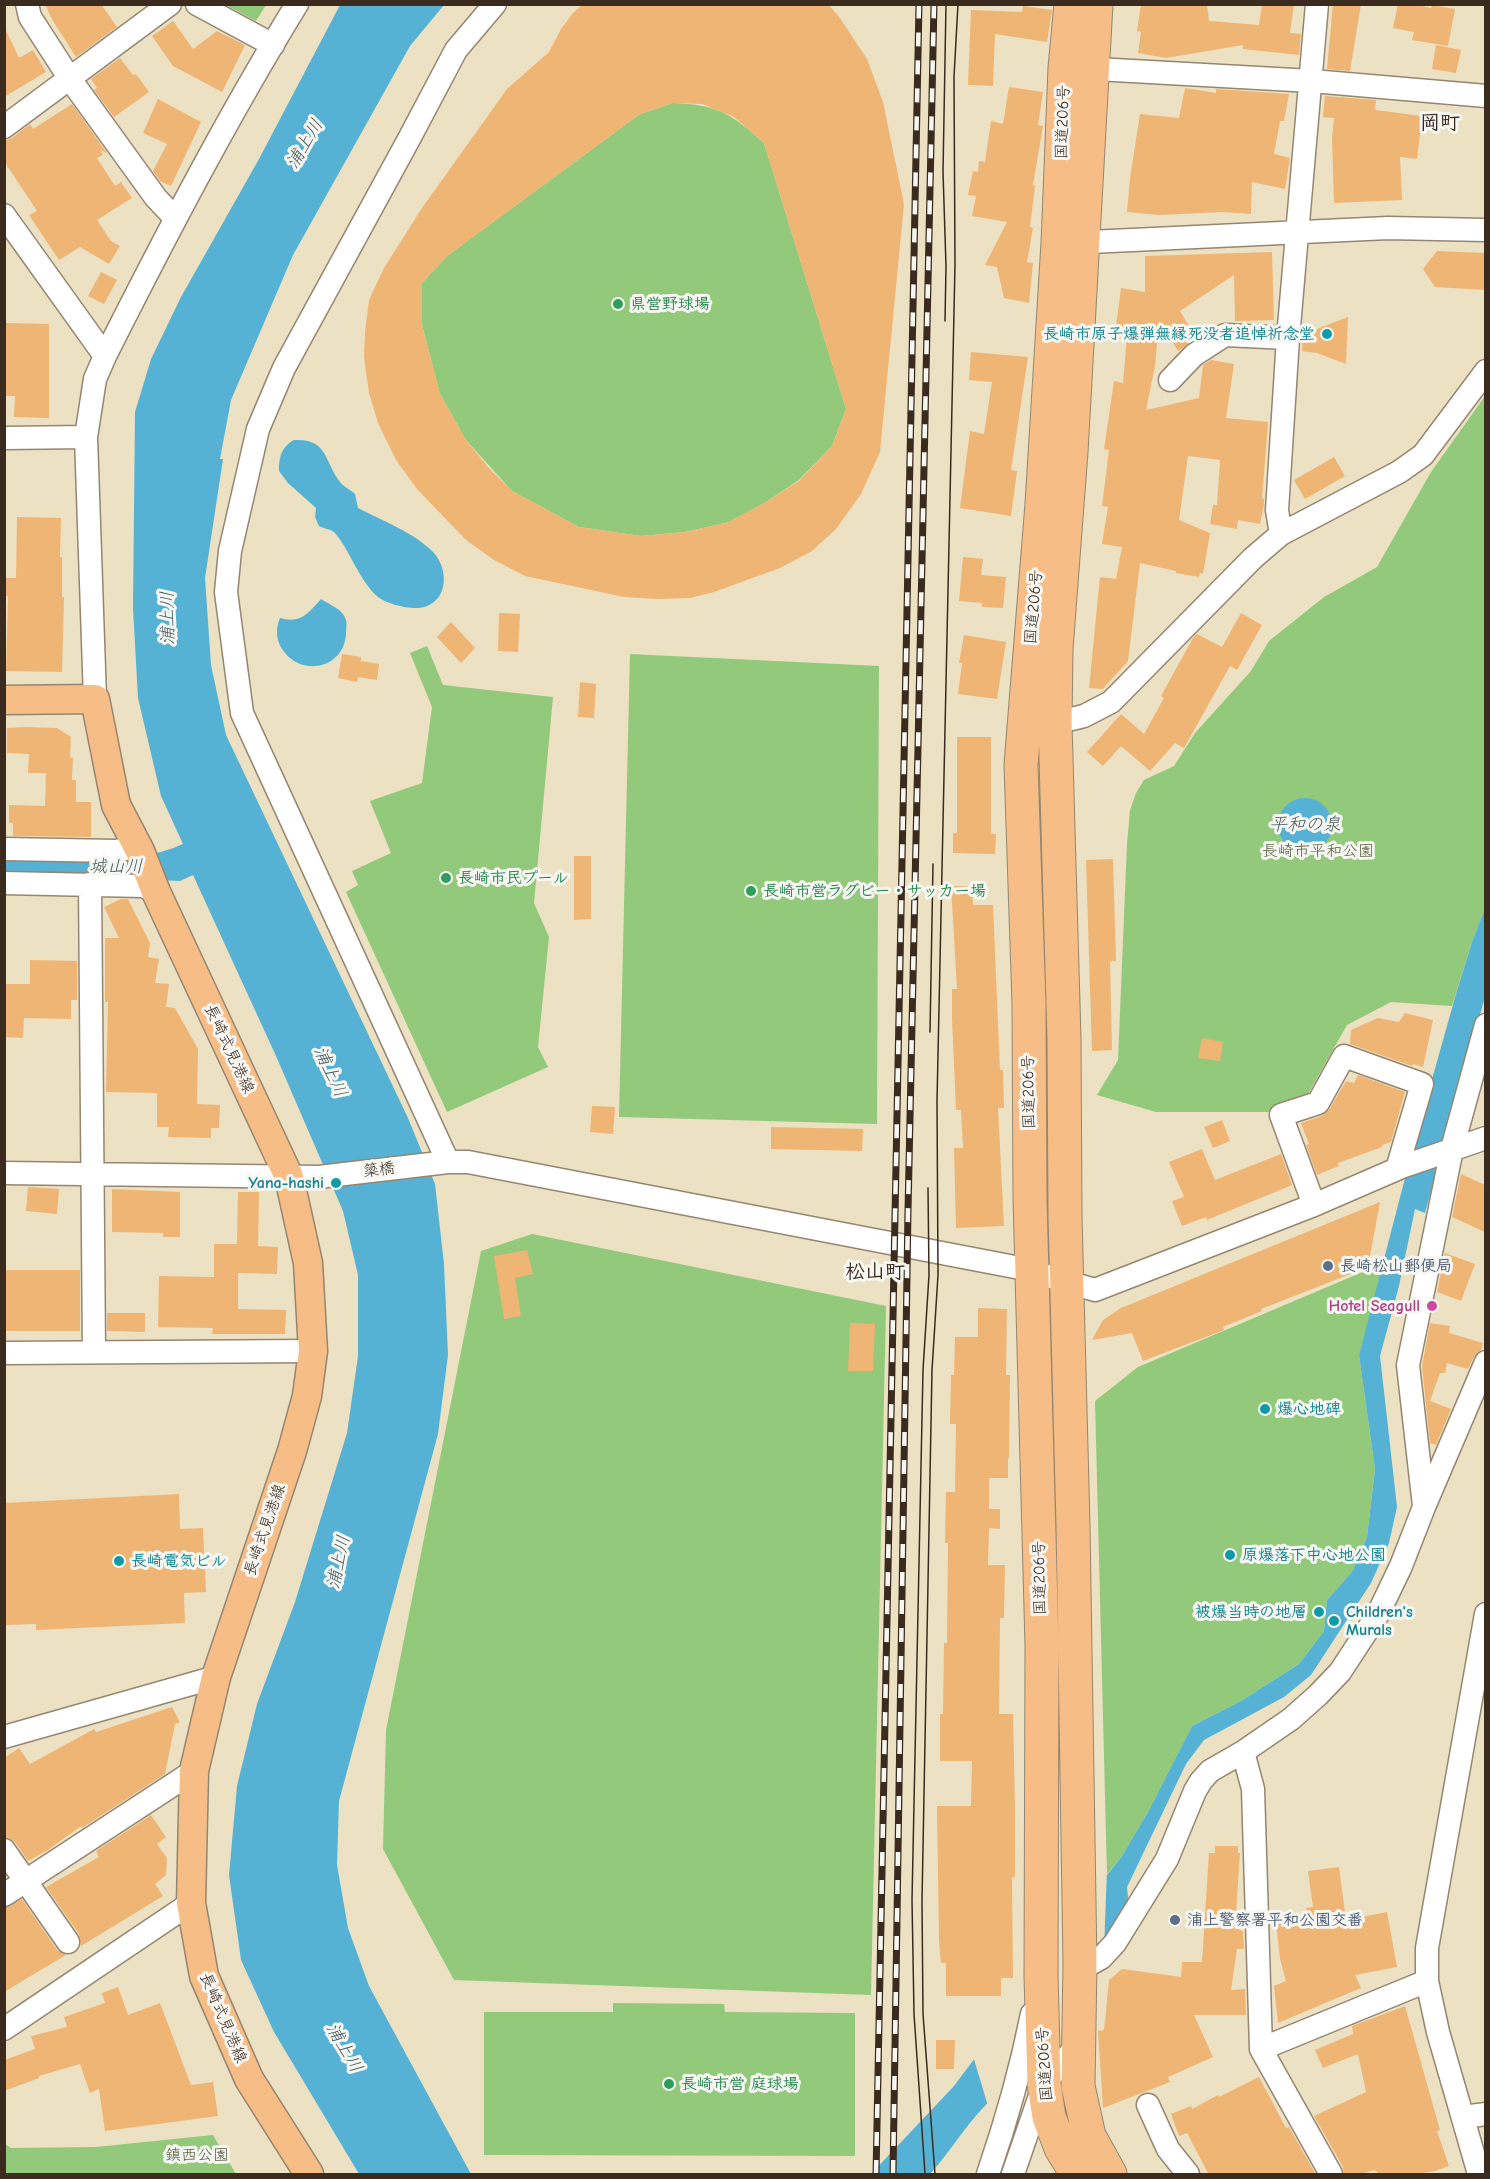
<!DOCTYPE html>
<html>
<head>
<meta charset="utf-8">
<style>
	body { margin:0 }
	#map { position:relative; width:1490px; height:2179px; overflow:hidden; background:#ece1c3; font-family:"Comic Neue",sans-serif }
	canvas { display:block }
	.frame { position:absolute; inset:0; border:6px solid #3b2a1e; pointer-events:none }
</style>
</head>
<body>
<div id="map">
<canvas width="1490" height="2179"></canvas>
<div class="frame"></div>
</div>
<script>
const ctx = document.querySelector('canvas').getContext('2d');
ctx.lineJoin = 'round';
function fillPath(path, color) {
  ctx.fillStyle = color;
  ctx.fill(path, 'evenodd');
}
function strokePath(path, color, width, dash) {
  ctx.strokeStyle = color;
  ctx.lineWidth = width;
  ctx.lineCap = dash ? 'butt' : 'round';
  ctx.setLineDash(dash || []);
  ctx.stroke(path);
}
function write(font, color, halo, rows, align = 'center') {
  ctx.font = font + ' "Comic Neue","Klee One",sans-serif';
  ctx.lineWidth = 6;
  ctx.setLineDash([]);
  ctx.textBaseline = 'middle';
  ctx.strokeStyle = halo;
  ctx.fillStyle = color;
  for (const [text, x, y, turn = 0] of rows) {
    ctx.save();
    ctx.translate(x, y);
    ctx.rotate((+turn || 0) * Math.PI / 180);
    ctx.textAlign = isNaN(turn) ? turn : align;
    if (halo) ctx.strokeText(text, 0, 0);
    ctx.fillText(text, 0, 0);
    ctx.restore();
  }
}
fillPath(new Path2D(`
	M226 5H266L256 21Z
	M673 103C719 105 730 113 764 143L846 409 832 446 799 480 766 502 729 522 685 532 641 536 579 527 512 491 466 440 440 394 422 325V283L447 256 640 114Z
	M1485 396V908L1472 942 1452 1006 1391 1002 1347 1025 1304 1101 1269 1112H1156L1097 1095 1118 1060 1127 844 1130 810 1136 793 1144 780 1174 766 1195 733 1251 671 1269 641 1324 597 1377 567 1431 472Z
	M427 646 443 685 553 697 534 903 549 937 538 1047 548 1067 447 1112 346 892 358 885 352 871 391 853 370 801 422 783 432 707 410 653Z
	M630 654 879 666 877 1124 619 1117Z
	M532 1234 886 1306 871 1995 454 1980 383 1849 386 1730 481 1251Z
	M1384 1263 1359 1355 1375 1469 1367 1537 1352 1572 1327 1600 1324 1631 1299 1664 1241 1701 1192 1726 1148 1812 1122 1856 1107 1874 1095 1401 1138 1367Z
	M613 2003 724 2004 725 2012 855 2013V2156L484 2155V2012H613Z
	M213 2135 236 2174H5V2144L11 2148 96 2147Z`), '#93c97b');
fillPath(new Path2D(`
	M340 5H444L410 46 293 255 231 400 220 459H223L205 578 211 665 226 735 408 1118 435 1184 444 1264 448 1355 438 1434 339 1801 337 1865 348 1928 369 1986 471 2174H359L274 2032 241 1960 229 1875 237 1786 257 1704 295 1602 347 1433 358 1356V1275L343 1211 276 1056 193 875 180 881 93 877 5 876V857C60 858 132 868 183 844L161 796 138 698 133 608 135 412 151 359 181 297 259 159Z
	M294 440C328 438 324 461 340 482 344 487 351 490 355 494L358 508C381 520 415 533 433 552 447 566 450 597 427 606 417 611 397 606 387 602 364 594 351 551 335 533 332 529 324 529 319 526L315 517 316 508 288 483 279 471C279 458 281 447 294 440Z
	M321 599C330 605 343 609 346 620 347 624 346 630 346 634 344 667 305 677 285 653 276 643 275 629 280 618 302 624 308 613 321 599Z
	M1278 825a27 27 0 1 1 54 0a27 27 0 1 1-54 0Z
	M1485 908V997L1425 1213 1415 1209 1399 1286 1380 1356 1397 1507 1389 1543 1371 1583 1311 1675 1284 1697 1204 1740 1186 1764 1127 1887 1129 1910 994 2097C969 2119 952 2150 930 2174H871L954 2086 975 2058 1007 2001 1122 1856 1148 1812 1192 1726 1241 1701 1299 1664 1324 1631 1327 1600 1352 1572 1367 1537 1375 1469 1359 1355 1416 1136 1456 994 1472 942Z`), '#56b2d4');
fillPath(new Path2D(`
	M1107 1869 1104 1950 996 2099 988 2106 973 2056 1005 1999Z`), '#ece1c3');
fillPath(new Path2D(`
	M45 4H101L117 27 76 57 53 21Z
	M583 4H828L840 18 867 59 883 102 904 204 880 452 861 494 836 529 812 551 780 568 714 592 690 598 658 599 624 597 525 576 494 560 466 540 417 489 396 460 378 423 369 393 364 357 365 333 369 300 384 268 422 208 507 89 549 52 561 29 573 13ZM673 103 702 104 734 117 764 143 846 409 832 446 799 481 766 502 729 522 686 532 641 536 579 527 512 491 488 467 466 440 440 394 422 325V283L447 256 640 114Z
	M1141 4H1207L1209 21 1259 25 1262 4H1294L1290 33 1301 34 1299 55 1243 49V45L1166 58 1138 53 1141 32 1137 31Z
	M1333 4H1361L1350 71 1327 69Z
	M1398 4H1414L1431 8 1432 5 1455 9 1448 46 1412 40 1414 32 1393 28Z
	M1023 6 1052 10 1047 42 995 34 993 86 968 85 971 10 1022 12Z
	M173 21 193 49 217 31 245 45 222 92 173 66 152 36Z
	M4 26 19 58 33 50 46 72 4 97Z
	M1436 45 1461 50 1456 73 1432 69Z
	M120 58 133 75 136 74 149 92 114 117 94 90 97 88 91 79Z
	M1009 87 1043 92 1038 125 1043 126 1033 185 1035 186 1030 227 1033 228 1027 262 1033 263 1029 303 1004 298 997 267 985 265 1007 222 972 216 976 196 968 195 973 171 978 172 979 161 985 162 991 121 1003 124Z
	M1185 88 1216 93V89L1289 94 1284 121H1280L1274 154 1290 158 1285 189 1252 182 1251 214 1223 212 1159 215 1127 212 1130 178 1140 114 1179 118Z
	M1325 96 1376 100 1375 110 1422 116 1417 159 1400 157 1402 200 1334 203 1332 138 1334 118 1323 117Z
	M158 99 201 122 171 186 160 181 153 171 167 144 143 133Z
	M72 104 107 153 100 150 103 155 97 158 115 186 121 182 132 198 97 220 111 241 120 246 109 264 80 247 59 260 29 215 37 211 4 161V140L12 138 30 124 33 129Z
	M1437 251 1485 253V290L1435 287 1423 269Z
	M1272 252 1274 320 1235 321 1234 275 1180 311 1196 338 1180 350 1178 351 1159 321 1155 366 1146 410 1199 398 1203 365 1211 360 1234 364 1226 418 1268 422 1262 499 1264 498V504L1260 524 1238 520 1237 529 1210 524 1213 505H1217L1220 460 1188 456 1179 520 1210 533 1203 574 1200 573 1199 577 1176 573V571L1140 563 1128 661 1103 689 1089 688 1100 577 1116 579 1122 547 1102 544 1108 507 1102 506 1109 450 1104 449 1114 381 1123 383 1127 336 1115 334 1121 288 1145 292V256Z
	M101 272 117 280 104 304 88 296Z
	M1348 317 1346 364 1317 353 1302 351 1303 329 1314 330Z
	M6 323 49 324V418L14 417 15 396H4Z
	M971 352 1028 357 1011 470 1017 471 1011 516 960 508 970 431 984 434 992 382 969 380Z
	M1334 457 1345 476 1305 499 1294 480Z
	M17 517 61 518 60 557H62V597H64L62 672 6 671 8 596H4V578H16Z
	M963 557 983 559 981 575 1006 577 1003 608 982 607V603L959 601Z
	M499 613 520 614 518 652 498 651Z
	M1241 613 1262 625 1237 670 1230 666 1184 748 1175 743 1150 771 1121 746 1103 766 1087 752 1121 714 1144 734 1164 698 1161 696 1193 638 1197 634 1222 647Z
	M451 622 475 648 461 663 437 637Z
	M964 635 1006 642 997 699 958 694 962 663H959Z
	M342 654 361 657V661L379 664 377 680 358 677 357 682 338 678Z
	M580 682 596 684 594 718 578 717Z
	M26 727 57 728 71 737 70 758H73L72 780H76V802H91V837L13 836V823H9V805L45 806 46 773H28L29 754 7 753V728Z
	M957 737H991V834H996L995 854 953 853V833H957Z
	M574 856H591V919L574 920Z
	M1113 859 1116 961H1110L1112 1050 1092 1051 1086 860Z
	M951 886H972L973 905H993L1000 1070H1003L1004 1108H998L1004 1226 956 1228 954 1148H963L961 1110H956L952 1019V989H957Z
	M121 899H128L150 943 148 957 159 959 155 983 169 984 166 1007 175 1008 198 1049 197 1104 220 1105 219 1128H211V1138L168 1137 169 1127H157V1093L106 1092 108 1002H105V938H119L104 907Z
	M30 960 77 961V1000H71V1019L24 1018 23 1038 4 1037V984H30Z
	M1405 1013 1433 1020 1423 1067 1413 1064 1412 1066 1350 1044 1351 1030 1378 1018 1399 1022Z
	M1202 1038 1223 1042 1220 1061 1198 1058Z
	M1358 1075 1405 1092 1391 1142 1382 1145V1147L1338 1163 1339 1166 1317 1175 1306 1145 1309 1144 1301 1123 1322 1116 1329 1110 1346 1081 1354 1083Z
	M592 1106 615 1107 613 1134 590 1132Z
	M1222 1120 1230 1141 1213 1148 1204 1127Z
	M771 1127 863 1129 862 1151 771 1149Z
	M1202 1149 1215 1180 1281 1154 1292 1185 1207 1220 1206 1217 1182 1226 1172 1201 1184 1197 1169 1162Z
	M1461 1174 1485 1185V1232L1452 1217Z
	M28 1187 59 1189 57 1214 26 1211Z
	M112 1189 180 1192V1237H163V1233L112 1232Z
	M238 1192H259L258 1246 278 1247 277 1274 238 1273V1309L286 1310 285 1334H212L213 1328 158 1327 159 1276 214 1277V1244H237Z
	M1380 1202 1370 1256 1349 1264 1353 1273 1261 1309 1262 1311 1223 1327 1224 1330 1143 1361 1132 1333 1092 1340 1103 1320 1121 1308Z
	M527 1250 533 1274 515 1278 521 1316 504 1319 494 1256Z
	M1445 1253 1475 1264 1461 1301 1437 1292Z
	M4 1270H80V1331H4Z
	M978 1308 1007 1309 1006 1375H1010L1009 1458H1008V1478H989V1509H1000V1529L989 1528 988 1565H1005L1004 1618H1000L999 1714H1013L1015 1806V1877H1012L1013 1978H1001V1996H946V1963H941L939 1940 937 1806H971L972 1761H940V1714H943L944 1643H947L948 1543H945L946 1492H955L956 1424H950L951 1375H954L955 1337H978Z
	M107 1313H145V1332L107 1331Z
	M850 1323 875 1324 873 1371H848Z
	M1430 1323 1450 1326 1449 1333 1483 1343 1481 1350 1474 1357 1468 1369 1447 1363 1445 1373H1440L1430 1401 1451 1409 1436 1445 1430 1443 1422 1366Z
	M179 1494 180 1529 203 1528 206 1592 184 1593 185 1623 36 1630V1624L4 1625V1503Z
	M172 1707 180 1722 175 1724 165 1774 82 1828 81 1826 48 1850 28 1861 15 1842 4 1837V1758L19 1748 30 1764 94 1729 96 1732Z
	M151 1815 166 1837 157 1844 167 1858 166 1875 155 1884 163 1896 81 1946 79 1934 46 1887 99 1857 96 1851Z
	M1215 1846H1238V1853H1240L1235 1928 1243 1931 1244 1949H1237L1231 1990 1245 1989 1246 2015H1194L1213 2057 1168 2077 1170 2082 1103 2108 1098 2031 1104 2030 1109 1980 1122 1969 1181 1977 1182 1962H1202L1209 1853H1215Z
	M1339 1867 1346 1920 1387 1912 1397 1967 1355 1975 1361 1988 1278 2023 1274 1986 1286 1981 1280 1959 1276 1922 1307 1918 1306 1908 1313 1907 1308 1871Z
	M22 1899 57 1950 66 1955 4 1992V1908Z
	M118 1987 128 2015 160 2003 191 2085 213 2082 218 2116 105 2131 99 2089 90 2093 80 2064 39 2076V2078L4 2091V2060L35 2049 31 2036 67 2027 64 2017 105 2003 102 1993Z
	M1405 2006 1440 2130 1437 2131 1449 2166 1435 2171 1412 2175H1381L1374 2170 1357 2175H1344L1343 2167 1314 2116 1366 2092 1358 2054 1323 2068 1315 2050 1353 2034 1352 2026Z
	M936 2040H955L954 2069H936Z
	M1259 2077 1286 2128 1289 2127 1316 2175H1209L1187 2133 1179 2136 1171 2114 1191 2106 1192 2109 1218 2095 1219 2097Z`), '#efb575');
const minor = new Path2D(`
	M27 4 30 17 70 79 156 198 175 218
	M197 4 273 45
	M1078 68 1312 81 1486 96
	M4 127 170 4
	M4 215 105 356
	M1068 243 1388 228 1486 230
	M1170 380 1194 355 1225 335 1288 338
	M4 438 86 437
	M1281 534 1277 510 1288 338 1317 4
	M95 699 86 437 95 379 105 356C165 237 227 118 297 4
	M1055 723 1084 716 1111 702 1253 558 1281 534 1399 472 1423 455 1486 371
	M4 849 117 851 137 846
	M4 883 143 886 156 892
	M90 884 94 1352
	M448 1162 242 713 226 592 230 551 258 429 284 368 409 139 456 50 495 4
	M4 1173 319 1177 448 1162H468L1020 1268 1095 1290 1314 1205 1404 1166 1486 1138
	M1314 1205 1281 1115 1318 1103 1344 1056 1422 1084 1397 1169
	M4 1353 313 1351
	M1424 1506 1408 1365 1452 1149 1486 1025
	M4 1737 216 1677
	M1243 1752 1253 1789 1261 2049 1331 2174
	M4 1850 68 1942
	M4 1895 194 1771
	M1080 1964 1092 1963 1101 1958 1115 1943 1167 1859 1195 1791 1201 1781 1210 1771 1243 1752 1291 1719 1318 1695 1340 1672 1378 1614 1401 1566 1424 1507 1486 1362
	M4 2029 191 1903
	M1261 2049 1427 1981
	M1148 2105 1168 2149 1188 2174
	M1463 2117 1486 2114
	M988 2174C1006 2122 1021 2069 1032 2014
	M1013 2174 1044 2084 1080 2042
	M1479 2174 1438 2032 1427 1981V1948L1486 1614`);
const major = new Path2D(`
	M4 700 95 699 116 805 140 851 156 892 289 1177 308 1263 313 1351 307 1396 292 1451 216 1677 194 1771 191 1903 204 1976 249 2079 309 2174`);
const highway = new Path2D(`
	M1071 4 1065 68 1058 243 1042 504 1021 765 1029 1004 1030 1199 1042 1646 1041 1976 1044 2084 1049 2117 1061 2148 1077 2174
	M1096 4 1071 452 1056 649 1055 723 1064 1039 1065 1216 1073 1525 1080 1964 1078 2086 1089 2136 1110 2174`);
strokePath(minor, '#948670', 25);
strokePath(major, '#948670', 31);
strokePath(highway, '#948670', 35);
strokePath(minor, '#fff', 22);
strokePath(major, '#f6be86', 28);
strokePath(highway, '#f6be86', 33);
strokePath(new Path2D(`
	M945 321 946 266 943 172 946 4
	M930 1032 933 864
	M925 2174 914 2014 912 1900 923 1370 929 1275 928 1188
	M935 2174 923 2014 922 1901 932 1370 938 1275 937 1101 955 265 954 77 958 4`), '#3b2a1e', 1.5);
const rail = new Path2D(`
	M876 2174 919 4
	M893 2174 908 1210 934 4`);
strokePath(rail, '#3b2a1e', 7);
strokePath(rail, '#f6f6f2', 4.5, [14]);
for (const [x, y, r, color] of [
	[618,304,6,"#2e9e5b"],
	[1327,334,6,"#0f9aa8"],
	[446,878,6,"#2e9e5b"],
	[751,891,6,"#2e9e5b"],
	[336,1183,6,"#0f9aa8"],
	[1328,1266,6,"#5c6f8a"],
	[1432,1306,6,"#d1479c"],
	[1265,1409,6,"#0f9aa8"],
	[1230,1555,6,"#0f9aa8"],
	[119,1561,6,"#0f9aa8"],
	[1319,1612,6,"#0f9aa8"],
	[1334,1621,6,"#0f9aa8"],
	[1175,1920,6,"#5c6f8a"],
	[669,2084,6,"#2e9e5b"]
]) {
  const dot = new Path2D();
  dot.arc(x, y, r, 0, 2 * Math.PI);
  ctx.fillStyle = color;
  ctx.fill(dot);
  strokePath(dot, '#f6f6f2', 2);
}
write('16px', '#3b2a1e', '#f6f6f2', [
	["国道206号",1063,122,-88],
	["国道206号",1034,607,-85],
	["長崎式見港線",229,1049,65],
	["国道206号",1029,1092,-91],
	["簗橋",379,1170,-7],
	["長崎式見港線",265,1530,-71],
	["国道206号",1040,1578,-91],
	["長崎式見港線",223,2018,67],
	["国道206号",1045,2064,-94]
]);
write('bold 16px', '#27864d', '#f6f6f2', [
	["県営野球場",630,304],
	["長崎市民プール",458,878],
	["長崎市営ラグビー・サッカー場",763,891],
	["長崎市営 庭球場",681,2084]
], 'left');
write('bold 16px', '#0d838f', '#f6f6f2', [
	["長崎市原子爆弾無縁死没者追悼祈念堂",1315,334,"right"],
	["Yana-hashi",324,1183,"right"],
	["爆心地碑",1277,1409],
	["原爆落下中心地公園",1242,1555],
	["長崎電気ビル",131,1561],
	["被爆当時の地層",1307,1612,"right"],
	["Children's",1346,1612],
	["Murals",1346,1630]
], 'left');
write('16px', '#555a3a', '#f6f6f2', [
	["長崎市平和公園",1318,851],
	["鎮西公園",197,2155]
]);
write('bold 16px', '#4e5e75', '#f6f6f2', [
	["長崎松山郵便局",1340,1266],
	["浦上警察署平和公園交番",1187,1920]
], 'left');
write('bold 16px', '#b23c85', '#f6f6f2', [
	["Hotel Seagull",1420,1306]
], 'right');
write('italic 18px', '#445a5e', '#f6f6f2', [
	["浦上川",305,144,-59],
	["浦上川",168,618,-91],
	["平和の泉",1305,825],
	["城山川",116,867],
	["浦上川",330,1072,65],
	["浦上川",339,1562,-78],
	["浦上川",344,2048,60]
]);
write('bold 20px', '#3b2a1e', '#f6f6f2', [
	["岡町",1440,123],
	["松山町",875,1272]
]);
</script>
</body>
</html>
